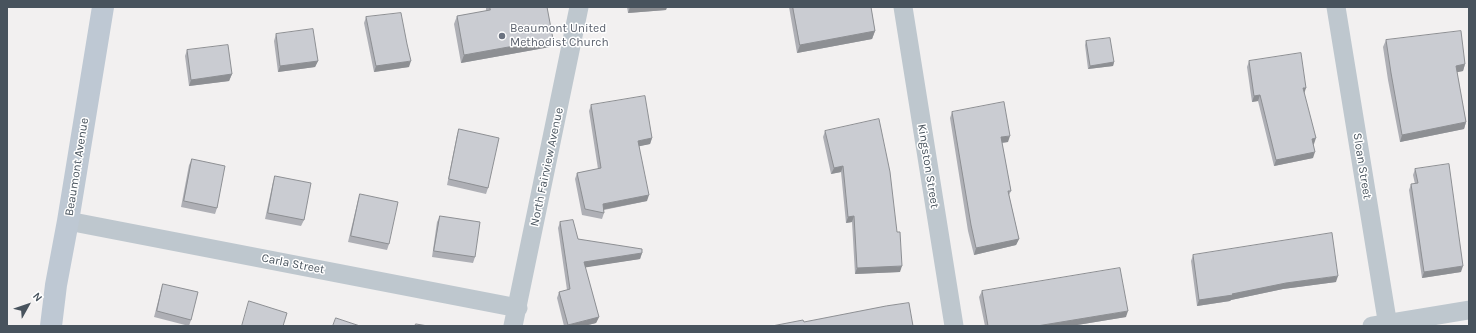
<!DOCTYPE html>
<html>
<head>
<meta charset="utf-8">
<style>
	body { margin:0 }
	#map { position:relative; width:1476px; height:333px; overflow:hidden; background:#f2f0f0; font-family:Karla,sans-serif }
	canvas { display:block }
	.frame { position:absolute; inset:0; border:8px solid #48535d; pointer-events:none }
	.north { position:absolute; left:8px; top:285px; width:40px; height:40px; -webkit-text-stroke:3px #fff; paint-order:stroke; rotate:50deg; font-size:11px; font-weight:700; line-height:16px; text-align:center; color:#48535d }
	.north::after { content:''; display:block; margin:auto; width:14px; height:18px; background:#48535d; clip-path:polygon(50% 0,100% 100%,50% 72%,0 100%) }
</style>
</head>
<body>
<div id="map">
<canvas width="1476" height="333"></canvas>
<div class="frame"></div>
<div class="north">N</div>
</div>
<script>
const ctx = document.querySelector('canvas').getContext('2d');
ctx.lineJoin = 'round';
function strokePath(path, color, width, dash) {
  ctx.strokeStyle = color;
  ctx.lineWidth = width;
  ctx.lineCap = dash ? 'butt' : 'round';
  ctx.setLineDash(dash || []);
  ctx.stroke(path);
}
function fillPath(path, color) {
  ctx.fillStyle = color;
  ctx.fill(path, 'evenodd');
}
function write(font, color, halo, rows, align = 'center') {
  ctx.font = font + ' Karla,sans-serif';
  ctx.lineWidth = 3;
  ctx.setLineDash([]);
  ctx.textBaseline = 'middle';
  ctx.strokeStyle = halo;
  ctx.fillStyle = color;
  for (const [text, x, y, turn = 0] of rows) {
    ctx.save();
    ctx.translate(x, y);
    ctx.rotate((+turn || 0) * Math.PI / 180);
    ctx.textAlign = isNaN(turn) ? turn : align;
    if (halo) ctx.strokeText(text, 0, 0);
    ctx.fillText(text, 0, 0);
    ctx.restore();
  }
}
strokePath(new Path2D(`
	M903 7 954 326
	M1336 7 1388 326
	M68 221 518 308
	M513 326 579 7
	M1372 326 1469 310`), '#bec7ce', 19);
strokePath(new Path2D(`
	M51 326 56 285 68 221 103 7`), '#bec8d3', 22);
fillPath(new Path2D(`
	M486 7H547L550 47 461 63 454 24 457 16 486 11Z
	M627 7H667L666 10 628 13Z
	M789 7H871L875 31 872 39 797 53Z
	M366 17 409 67 374 72 364 23Z
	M276 34 318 61 315 67 278 72 274 41Z
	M1386 40 1465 64 1463 71 1457 72 1466 122 1464 129 1400 142 1388 80 1383 47Z
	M1086 41 1114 62 1113 66 1088 69 1085 45Z
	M187 50 232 74 229 81 189 86 185 56Z
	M1249 61 1304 93 1314 144 1313 158 1274 166 1258 101 1252 102 1247 67Z
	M591 105 652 138 650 144 639 146 647 201 604 210V213L602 219 582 215 575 179 577 173 598 169 589 111Z
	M952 112 1008 142 1002 143 1011 191 1009 195 1019 239 1016 245 974 255 968 231 950 118Z
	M459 129 488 188 486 194 447 185 457 135Z
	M825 131 900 272 855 274 852 222 846 223 841 172 831 174 823 137Z
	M192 159 217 208 215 214 181 207 189 165Z
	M1415 169 1461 272 1422 278 1409 190 1411 184H1415L1413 175Z
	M275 176 304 220 301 226 265 219 273 182Z
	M360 194 389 244 387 250 348 242 358 200Z
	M440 216 475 257 473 263 432 257 437 222Z
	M560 222 578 239 642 253 640 259 585 267 599 317 596 323 584 326H564L557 298 559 292 567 290 558 228Z
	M1193 255 1336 282 1283 289 1231 300 1230 301 1197 306 1191 261Z
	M163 284 191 320 189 326 154 317 161 290Z
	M982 291 1126 317 1071 326H985L979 297Z`), '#aeafb5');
fillPath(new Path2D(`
	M630 7H667L666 10 628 13Z
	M875 31 872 39 797 53 800 45Z
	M553 39 550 47 461 63 464 55Z
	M318 61 315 67 278 72 280 66Z
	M411 61 409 67 374 72 376 66Z
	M1114 62 1113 66 1088 69 1090 66Z
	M1465 64 1463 71 1453 73 1456 66Z
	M232 74 229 81 189 86 191 80Z
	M1303 88H1306L1304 94Z
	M1260 95 1258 101 1252 102 1254 96Z
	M1466 122 1464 129 1400 142 1402 135Z
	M1010 136 1008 142 999 143 1001 137Z
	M652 138 650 144 636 147 638 141Z
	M1316 138 1314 144 1310 145 1312 139Z
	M1315 152 1313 158 1274 166 1276 160Z
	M843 166 841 172 831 174 834 168Z
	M649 195 647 201 601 210 603 204Z
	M854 216 852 222 846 223 848 217Z
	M1019 239 1016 245 974 255 976 248Z
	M642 253 640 259 582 268 584 262Z
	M902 266 900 272 855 274 857 268Z
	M1463 266 1461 272 1422 278 1424 272Z
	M1338 276 1336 282 1283 289 1231 300 1230 301 1197 306 1199 300 1286 283Z
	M1128 311 1126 317 1071 326H1037Z
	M599 317 596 323 584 326H567L568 325Z`), '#8d8f93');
const building = new Path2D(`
	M490 7H547L553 39 464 55 457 16 490 10Z
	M793 7H871L875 31 800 45Z
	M401 13 407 44 411 61 376 66 366 17Z
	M313 29 318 61 280 66 276 34Z
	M1461 31 1465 64 1456 66 1466 122 1402 135 1391 73 1386 40Z
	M1110 38 1114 62 1090 66 1086 41Z
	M228 45 232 74 191 80 187 50Z
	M1301 53 1306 88H1303L1316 138 1312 139 1315 152 1276 160 1260 95 1254 96 1249 61Z
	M645 96 652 138 638 141 649 195 603 204 604 213 585 209 577 173 601 168 591 105Z
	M1004 102 1010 136 1001 137 1011 191H1008L1019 239 976 248 971 225 952 112Z
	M879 119 890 172 897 232H900L902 266 857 268 854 216 848 217 843 166 834 168 825 131Z
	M459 129 499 138 488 188 449 179Z
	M192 159 225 166 217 208 184 201Z
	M1449 164 1463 266 1424 272 1411 184 1418 183 1415 169Z
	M275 176 311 183 304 220 268 213Z
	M360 194 398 202 389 244 351 236Z
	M440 216 480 222 475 257 434 251Z
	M573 220 578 239 642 249V253L584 262 599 317 568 325 559 292 570 289 560 222Z
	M1332 233 1338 276 1286 283 1232 294 1233 295 1199 300 1193 255Z
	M1120 268 1128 311 1037 326H988L982 291Z
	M163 284 198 292 191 320 157 311Z
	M249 301 287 313 283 326H242Z
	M909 303 913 326H772L803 320 804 322 886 306Z
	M336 318 360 326H333Z
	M416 324 428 326H415Z`);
fillPath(building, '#caccd2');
strokePath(building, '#8d8f93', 1);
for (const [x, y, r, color] of [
	[502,36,4,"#6b7280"]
]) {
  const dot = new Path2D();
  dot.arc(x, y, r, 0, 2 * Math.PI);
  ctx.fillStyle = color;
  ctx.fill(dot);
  strokePath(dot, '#fff', 1.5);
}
write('12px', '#5b616d', '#fff', [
	["Beaumont United",510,29],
	["Methodist Church",510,43]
], 'left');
write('12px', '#48535d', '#fff', [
	["Kingston Street",928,166,81],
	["Sloan Street",1362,166,81],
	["Beaumont Avenue",77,167,-81],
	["North Fairview Avenue",547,167,-78],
	["Carla Street",293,264,11]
]);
</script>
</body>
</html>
